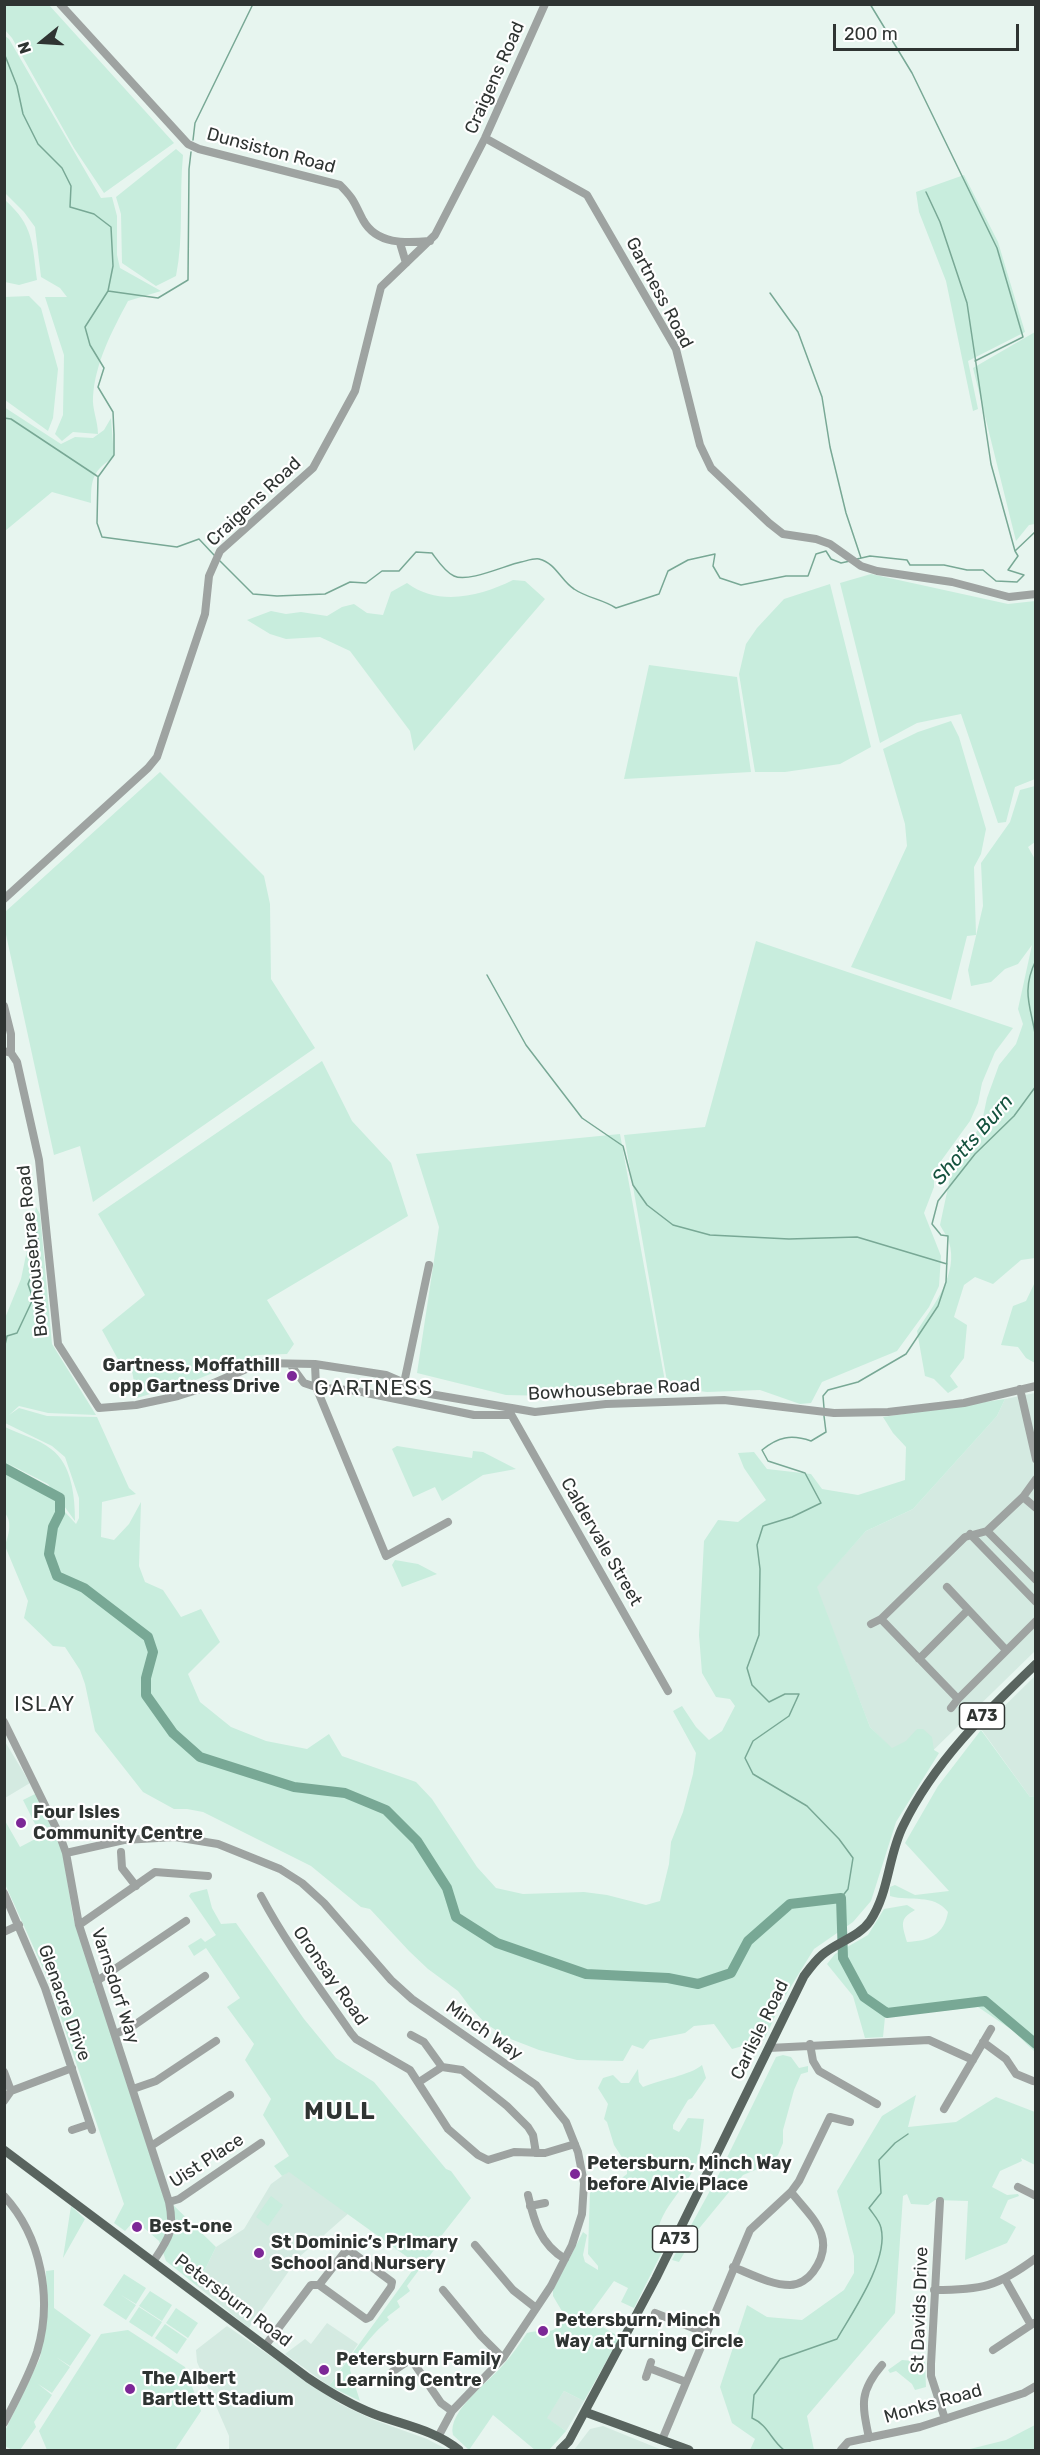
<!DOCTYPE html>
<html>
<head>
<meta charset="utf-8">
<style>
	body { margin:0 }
	#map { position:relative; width:1040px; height:2455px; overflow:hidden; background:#e7f5ef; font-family:Rubik,sans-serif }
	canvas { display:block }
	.frame { position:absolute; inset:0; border:6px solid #2f3432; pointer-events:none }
	.north { position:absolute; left:12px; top:12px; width:60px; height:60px; -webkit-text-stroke:4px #fff; paint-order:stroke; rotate:252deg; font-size:16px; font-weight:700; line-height:24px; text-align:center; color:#2f3432 }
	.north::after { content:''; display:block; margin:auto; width:21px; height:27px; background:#2f3432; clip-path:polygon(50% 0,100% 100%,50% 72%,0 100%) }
	.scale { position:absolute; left:833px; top:24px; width:186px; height:27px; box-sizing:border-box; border:3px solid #2f3432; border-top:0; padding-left:8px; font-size:18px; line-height:21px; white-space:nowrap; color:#2f3432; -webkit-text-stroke:4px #fff; paint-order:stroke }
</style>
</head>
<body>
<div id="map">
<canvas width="1040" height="2455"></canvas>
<div class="frame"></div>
<div class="north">N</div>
<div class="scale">200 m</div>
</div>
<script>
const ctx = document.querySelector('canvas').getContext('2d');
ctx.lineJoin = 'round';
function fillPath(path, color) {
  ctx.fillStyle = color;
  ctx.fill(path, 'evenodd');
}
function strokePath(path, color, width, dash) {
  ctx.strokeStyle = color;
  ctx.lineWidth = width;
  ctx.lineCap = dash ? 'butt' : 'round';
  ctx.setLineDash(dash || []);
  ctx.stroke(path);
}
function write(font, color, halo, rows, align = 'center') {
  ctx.font = font + ' Rubik,sans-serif';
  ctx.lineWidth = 4.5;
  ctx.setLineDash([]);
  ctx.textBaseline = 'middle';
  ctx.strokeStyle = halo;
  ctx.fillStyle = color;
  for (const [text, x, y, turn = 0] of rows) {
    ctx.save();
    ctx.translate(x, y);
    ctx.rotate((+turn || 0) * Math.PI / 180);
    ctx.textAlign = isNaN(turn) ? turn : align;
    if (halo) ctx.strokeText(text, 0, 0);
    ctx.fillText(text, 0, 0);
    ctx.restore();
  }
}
fillPath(new Path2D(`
	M1035 1393V1651L913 1770 870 1727 816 1587 866 1531 913 1509 997 1416 1005 1399Z
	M1035 1676V1796L1030 1797 981 1729Z
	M4 1740 30 1783 5 1798H4Z
	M289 2171 349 2213 298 2258 249 2328 197 2286 216 2247 244 2229 271 2184Z
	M327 2323 358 2344 329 2386 285 2354 305 2339 311 2344Z
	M227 2326 340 2404 374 2420 427 2439 448 2450H229V2436L197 2362 196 2350Z
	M564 2391 584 2401 566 2431 546 2418Z
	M603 2426 662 2450H574L590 2429Z`), '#d4eae1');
fillPath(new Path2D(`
	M4 5H49L174 143 104 193 74 148 12 38 5 30Z
	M5 36 9 39 101 198 112 197 117 216V255L120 268 161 291 128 301C112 331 95 363 93 397 92 409 98 421 98 434L73 432 62 441 55 434 63 415 64 355 45 297H67L60 288 41 277 35 227 24 212 5 193Z
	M176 149 183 155C179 195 184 237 176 276L156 286 122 263 121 214 116 197Z
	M964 175 998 242 1025 332 968 361 978 409 973 411 946 281 919 212 916 192Z
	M5 200C34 226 32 243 37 280L19 285 5 282Z
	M29 296 41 308 58 369 53 418 48 431 5 400V297Z
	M1035 332V524L1029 525 1016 541 973 368Z
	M4 407 61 444 75 437 93 438 104 430 111 418 114 457C93 471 91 478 91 503L52 492 5 531Z
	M871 574 1008 604 1035 601V779L1015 787 1006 822 998 823 961 714 917 723 880 743 840 583Z
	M513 580 525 581 545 599 414 751 410 731 350 651 320 637 286 639 270 634 247 620 271 611 286 614 301 612 327 616 342 607 354 604 367 613 383 615 391 592 407 583C439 607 481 596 513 580Z
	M830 584 871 747 840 764 785 772H755L739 674 746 644 757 628 784 599Z
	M649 665 737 677 751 772 624 779Z
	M951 721 959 737 986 829 981 854 974 867 976 935 967 936 951 1000 851 967 907 846 905 824 883 749 918 732Z
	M160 772 264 876 270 904 271 979 315 1048 93 1202 80 1146 54 1155 5 930V912Z
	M1035 786V842L1028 847 1036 861 1035 1258 1021 1260 993 1284 975 1277 964 1285 954 1317 967 1325 964 1358 950 1376 958 1387 948 1393 934 1379 925 1376 917 1331C933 1306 959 1274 949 1242 948 1237 943 1231 940 1225L950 1178 966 1145 981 1126 987 1098 999 1065 1016 1044 1023 1024 1018 1009 1032 945 1018 964 1005 969 991 982 971 986 968 970 983 906 981 863 1010 822 1020 790Z
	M756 941 1013 1028 995 1052 982 1083 978 1103 970 1121 941 1161 934 1175V1187L924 1213 941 1256 939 1286 929 1307 897 1351 822 1382 811 1403 800 1404 760 1390 707 1392 668 1387 624 1135 705 1127Z
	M322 1061 352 1121 391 1163 408 1216 267 1300 294 1344 287 1354 257 1355 193 1381 137 1398 130 1360 120 1363 102 1330 145 1295 98 1214Z
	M620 1134 666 1387 593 1397 506 1395 417 1373 439 1227 416 1154Z
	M36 1207 40 1214 52 1344 96 1415 48 1413 19 1406 9 1415 19 1408 47 1416 97 1417 129 1488 136 1494 102 1502 101 1537 114 1540 129 1524 141 1502 139 1566 145 1582 163 1590 181 1617 201 1609 220 1642 188 1674 200 1702 231 1727 266 1741 307 1749 329 1734 342 1756 416 1782 432 1799 477 1867 496 1888 523 1894 584 1892 607 1895 646 1905 660 1901 669 1864 671 1842 683 1812 693 1774 696 1753 673 1711 682 1706 696 1727 709 1740 722 1731 735 1706 730 1699 716 1697 702 1673 699 1635 704 1541 718 1520 738 1522 766 1500 744 1468 738 1453 754 1452 767 1469 811 1474 822 1489 858 1495 905 1480 906 1447 893 1433 883 1417 1005 1399 997 1416 913 1509 866 1531 817 1587 870 1727 892 1748 906 1741 917 1729H923L932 1737 934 1750 939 1753 896 1822 871 1901 853 1922 814 1949 782 2001 764 2040 732 2049 714 2024 694 2026 685 2033 650 2040 643 2049 632 2045 623 2061 577 2060 539 2050 508 2038 485 2023 470 2007 458 1991 428 1969 409 1951 370 1909 361 1907 311 1866 203 1812 187 1809H174L143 1792 95 1731 85 1684 80 1670 65 1647 53 1646 24 1618 28 1601 5 1546C8 1536 13 1523 5 1513V1427C19 1434 39 1439 51 1449 72 1464 75 1497 75 1521L48 1484 7 1463 49 1488 65 1512 76 1524 79 1518V1498L65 1457 52 1446 5 1423V1318L21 1279Z
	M1035 1282V1363L1026 1358 1018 1347 1001 1345 1013 1306 1026 1301Z
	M397 1446 472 1458 473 1451 483 1452 516 1469 483 1475 442 1501 435 1487 413 1497 392 1449Z
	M395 1560 418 1564 437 1574 402 1587 392 1565Z
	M981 1730 1030 1797 1035 1796V2052L1012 2030 978 2007 885 2017 883 2037 865 2038 853 1996 827 1964 835 1954 868 1935 884 1909 907 1905 915 1910C899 1919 902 1924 907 1942 929 1941 944 1935 948 1912 933 1893 911 1902 890 1896V1887L895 1885 915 1895 949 1891 905 1843 938 1786Z
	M37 1793 56 1834 63 1854 73 1917 163 2195 216 2247 197 2286 166 2261 159 2241 135 2220 125 2231 114 2223 124 2204 47 1977 5 1884 4 1819 20 1847 41 1836 23 1800Z
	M207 1889 212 1908 221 1924 236 1923 304 2019 336 2058 374 2082 446 2169 451 2171 471 2198 435 2244 437 2246 407 2286 410 2291 397 2301 400 2307 387 2317 389 2320C378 2328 352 2357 350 2370L360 2401 329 2386 417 2264 289 2172 282 2176 274 2166 289 2156 263 2115 271 2099 245 2060 254 2044 227 2007 240 1998 206 1948 194 1956 188 1946 201 1938 205 1942 216 1935 189 1896 191 1893Z
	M783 2055 791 2057 799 2068 808 2066V2072L801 2074 794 2090 783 2130V2143L778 2155 770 2164 743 2175 697 2231 679 2262 672 2260 717 2178 776 2057Z
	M702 2065 706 2078 692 2098 688 2100 673 2125V2129L679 2132 688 2118 704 2119C702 2133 702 2148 697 2161 688 2189 653 2212 658 2243L674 2228 634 2308 621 2302 628 2288 614 2281 587 2318 620 2337 584 2401 564 2391 547 2418 566 2431 549 2450H535L493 2415 469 2450 453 2435C447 2411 490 2381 504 2364 513 2354 520 2343 527 2333 547 2327 556 2340 563 2313L553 2296V2290L583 2232 587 2235 583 2255 585 2262 598 2270V2266L588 2254 590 2189 592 2187 607 2189 627 2174V2165L614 2145 607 2122 604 2119 608 2104 598 2088 603 2078 613 2075 621 2083H629L638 2069 639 2082 643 2087C659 2080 691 2075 702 2065Z
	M916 2095 908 2127 956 2122 996 2097 1035 2112V2165L1021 2158 1022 2161 1000 2171 992 2187 1007 2195 1018 2194 1019 2196 1008 2200 1000 2218 1016 2227 1007 2243 965 2260 968 2201 935 2200 928 2205 911 2204 907 2194 903 2196 895 2313 807 2416 814 2450H750L755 2439 732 2423 720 2387 747 2305 767 2317 802 2320 844 2290 854 2273V2256L837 2191 882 2116Z
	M271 2196 283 2205 268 2226 256 2217Z
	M71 2206 85 2219 63 2258Z
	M54 2270V2308L91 2335 70 2366 56 2357 70 2367 52 2393 38 2384 52 2395 34 2422 36 2427 20 2450H12L5 2446 4 2433 40 2358 47 2315 46 2271Z
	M124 2274 146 2288 136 2304 121 2295 136 2305 126 2320 103 2305Z
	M150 2291 172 2305 162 2321 139 2306Z
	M139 2307 162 2322 152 2337 129 2322Z
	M176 2308 198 2323 188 2338 166 2323Z
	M165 2324 187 2339 177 2354 155 2338Z
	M128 2330 185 2367 201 2411 175 2450H47L39 2431 101 2334Z
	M902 2360 925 2362 926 2387 915 2390 912 2384 896 2371 890 2373 888 2370Z
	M1035 2425V2450H966L1006 2440Z`), '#c8eddd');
strokePath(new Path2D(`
	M870 4 912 73 997 248 1023 337 975 361
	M4 53 17 86 23 114 38 144 62 168 71 186 70 207 94 214 111 227 113 266 108 291 85 327 90 345 104 368 98 387 113 412 114 434V455L98 477 97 523 102 537 177 547 199 539 214 555
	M193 140 195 123 253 4
	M926 192 940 222 967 303 991 464 1015 551
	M108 291 158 298 188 280 189 169 191 152
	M770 293 798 332 822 397 830 447 846 513 861 558
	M4 418 11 419 97 476
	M857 559 870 556 907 560 910 565H944L967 570H983L996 581 1017 582 1024 575 1008 570 1018 556 1015 551 1036 531
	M220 561 253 594 277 596 325 594 350 582 366 583 382 571H399L416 552 432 553C438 561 445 572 454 576 468 583 506 565 521 562 526 561 534 558 539 559 556 563 561 581 574 589 587 598 602 599 616 608L659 594 668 571 688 560 715 554 713 566 720 578 741 585 786 576H808L816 554 826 551 831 559 841 563 850 561
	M1036 960C1020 993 1032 1008 1036 1040
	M487 975 526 1045 582 1118 623 1146 633 1185 647 1205 673 1225 710 1235 789 1239 857 1237 947 1264
	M4 1349 7 1336 17 1333 33 1299 28 1284 34 1269 38 1240 34 1221
	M824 1408 823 1396 828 1390 858 1382 906 1354 938 1306 946 1282 948 1236 941 1235 932 1224 938 1201 975 1154 1014 1116 1036 1086
	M824 1416 826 1432 811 1441C791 1434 778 1437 762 1450L768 1461 805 1473 821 1503 792 1517 763 1526 757 1545 760 1569 759 1635 747 1668 752 1685 769 1702 785 1694H799L789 1716 753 1741 745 1758 753 1774 807 1806 839 1839 853 1858 848 1889 841 1898
	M784 2450C771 2440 768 2425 752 2418L754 2395 780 2359 837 2339C852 2313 889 2260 881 2228 880 2221 873 2214 869 2208L881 2193 879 2160 895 2143 908 2134`), '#78a895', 1.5);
strokePath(new Path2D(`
	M4 1468 60 1498V1513L53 1527 49 1554 57 1576 84 1588 148 1637 153 1652 146 1678V1695L173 1733 200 1757 294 1787 345 1793 386 1810 417 1841 447 1888 456 1917 497 1943 586 1974 668 1978 698 1984 731 1973 748 1941 790 1904 841 1898 843 1958 864 1997 887 2013 985 2001 1036 2044`), '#78a895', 10);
strokePath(new Path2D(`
	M60 4 188 144 199 149 340 185C355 200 354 203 363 220 377 245 405 243 430 241
	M485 138 587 195 676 349 700 445 711 468 769 523 783 534 816 539 830 544 861 566 877 571 952 582 1009 597 1036 594
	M400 243 406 263
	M4 899 148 768 157 757 205 614 209 576 220 551 313 468 355 391 381 287 435 235 485 138 545 4
	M4 1006 11 1034V1053
	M4 1051 11 1053 17 1062 39 1160 58 1344 99 1408 136 1405 178 1396 200 1389 260 1363 315 1364 386 1375 430 1394 535 1412 606 1404 724 1400 834 1413 888 1412 964 1403 1036 1386
	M290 1364 304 1383 316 1387 357 1391 474 1415H511
	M315 1364 316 1387 386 1556 448 1522
	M404 1383 429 1265
	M1020 1389 1036 1459
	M508 1409 668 1691
	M1023 1497 1036 1508
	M987 1531 1036 1580
	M970 1534 1036 1602
	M947 1587 1006 1650
	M881 1619 958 1699
	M871 1624 881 1619 965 1537 987 1531 1023 1497 1036 1479
	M919 1659 968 1610
	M951 1708 958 1699 1036 1621
	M4 1722 60 1836 66 1853 79 1925 169 2202C175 2231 169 2238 153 2262
	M121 1852 122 1868 136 1886
	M66 1853 124 1840 175 1837 218 1844 280 1869 302 1883 324 1903 391 1980 412 1999 536 2085 566 2122 578 2152 584 2183 582 2214 572 2245 551 2286 503 2358 452 2411 438 2437
	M4 1893 45 1988 92 2130
	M261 1896C287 1945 320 1988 351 2033L356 2039 410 2070 448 2129 478 2155 488 2160 514 2152 545 2153 575 2144
	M79 1925 155 1872 208 1876
	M4 1932 19 1925
	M97 1981 186 1921
	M115 2034 133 2026 205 1976
	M411 2035 424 2042 442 2067 462 2070 507 2106 528 2127 533 2135 536 2153
	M983 2042 1006 2059 1016 2074 1033 2081
	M810 2044 813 2061 819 2071 877 2104
	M769 2048 929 2040 973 2060
	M4 2072 11 2091
	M419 2082 442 2067
	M133 2089 156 2081 216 2041
	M4 2101 11 2091 72 2068
	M944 2109 991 2029
	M72 2130 90 2124
	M151 2146 230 2095
	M1018 2187 1036 2196
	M528 2195C534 2221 540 2244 565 2259
	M4 2196C41 2236 53 2299 37 2352 29 2376 16 2400 4 2423
	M940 2201 931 2364V2376L945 2419
	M169 2202 179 2199 261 2143
	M530 2206 545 2203
	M475 2245 513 2290 536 2308
	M733 2267C751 2274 771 2285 790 2285 799 2285 808 2279 813 2272 838 2238 812 2218 791 2192
	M1005 2279 1031 2325
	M443 2290 481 2336 503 2358
	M934 2290C982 2290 997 2287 1036 2258
	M655 2313 706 2333
	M265 2346 311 2285H319L366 2319 370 2317 391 2287 392 2282 349 2250 344 2253 319 2285
	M993 2350 1034 2323
	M649 2368 686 2382
	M392 2372 411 2359 441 2403 452 2411
	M646 2377 651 2362
	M869 2438C862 2404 859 2392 882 2365
	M662 2440 750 2230 791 2192 799 2181 830 2117 850 2122
	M841 2450 848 2442 920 2427 1024 2393 1036 2386`), '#9ea3a1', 8);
strokePath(new Path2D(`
	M4 2150 308 2378C329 2392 351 2405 374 2414 403 2425 435 2430 459 2450
	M585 2412 689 2450
	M560 2450 569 2441 656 2278 804 1976C810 1968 815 1961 822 1955 837 1942 859 1937 870 1921 889 1893 888 1856 903 1826 934 1762 985 1713 1036 1664`), '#59645f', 9);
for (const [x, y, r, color] of [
	[292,1376,6,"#7d2897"],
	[21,1823,6,"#7d2897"],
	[575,2174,6,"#7d2897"],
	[137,2227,6,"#7d2897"],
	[259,2253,6,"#7d2897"],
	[543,2331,6,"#7d2897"],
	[324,2370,6,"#7d2897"],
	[130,2389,6,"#7d2897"]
]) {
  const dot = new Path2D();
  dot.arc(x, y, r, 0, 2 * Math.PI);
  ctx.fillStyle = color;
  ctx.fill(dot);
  strokePath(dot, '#fff', 2);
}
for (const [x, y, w] of [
	[982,1716,45],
	[675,2239,45]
]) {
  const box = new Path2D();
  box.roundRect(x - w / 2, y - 13, w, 26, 4.5);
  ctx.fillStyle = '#fff';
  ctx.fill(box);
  strokePath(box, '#2f3432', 1.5);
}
write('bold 16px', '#2f3432', null, [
	["A73",982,1716],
	["A73",675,2239]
]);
write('18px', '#2f3432', '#fff', [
	["Craigens Road",495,78,-66],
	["Dunsiston Road",271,151,15],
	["Gartness Road",659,293,62],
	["Craigens Road",254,502,-43],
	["Bowhousebrae Road",33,1251,-96],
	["Bowhousebrae Road",614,1390,-3],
	["Caldervale Street",601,1542,60],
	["Oronsay Road",330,1976,55],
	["Varnsdorf Way",115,1986,72],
	["Glenacre Drive",64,2003,70],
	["Carlisle Road",760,2030,-64],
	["Minch Way",484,2031,35],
	["Uist Place",207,2161,-33],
	["Petersburn Road",233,2301,37],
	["St Davids Drive",920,2310,-88],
	["Monks Road",933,2404,-16]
]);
write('bold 18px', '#2f3432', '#fff', [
	["Gartness, Moffathill",280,1366,"right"],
	["opp Gartness Drive",280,1387,"right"],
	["Four Isles",33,1813],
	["Community Centre",33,1834],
	["Petersburn, Minch Way",587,2164],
	["before Alvie Place",587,2185],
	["Best-one",149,2227],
	["St Dominic’s PrImary",271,2243],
	["School and Nursery",271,2264],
	["Petersburn, Minch",555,2321],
	["Way at Turning Circle",555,2342],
	["Petersburn Family",336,2360],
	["Learning Centre",336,2381],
	["The Albert",142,2379],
	["Bartlett Stadium",142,2400]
], 'left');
write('italic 20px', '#15533f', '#fff', [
	["Shotts Burn",973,1140,-49]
]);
ctx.letterSpacing = '1.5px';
write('20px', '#2f3432', '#fff', [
	["ISLAY",45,1705]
]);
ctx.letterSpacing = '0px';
ctx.letterSpacing = '1.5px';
write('21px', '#2f3432', '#fff', [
	["GARTNESS",374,1389]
]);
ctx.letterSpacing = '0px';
ctx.letterSpacing = '1.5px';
write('bold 24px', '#2f3432', '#fff', [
	["MULL",340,2112]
]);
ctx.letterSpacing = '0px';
</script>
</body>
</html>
